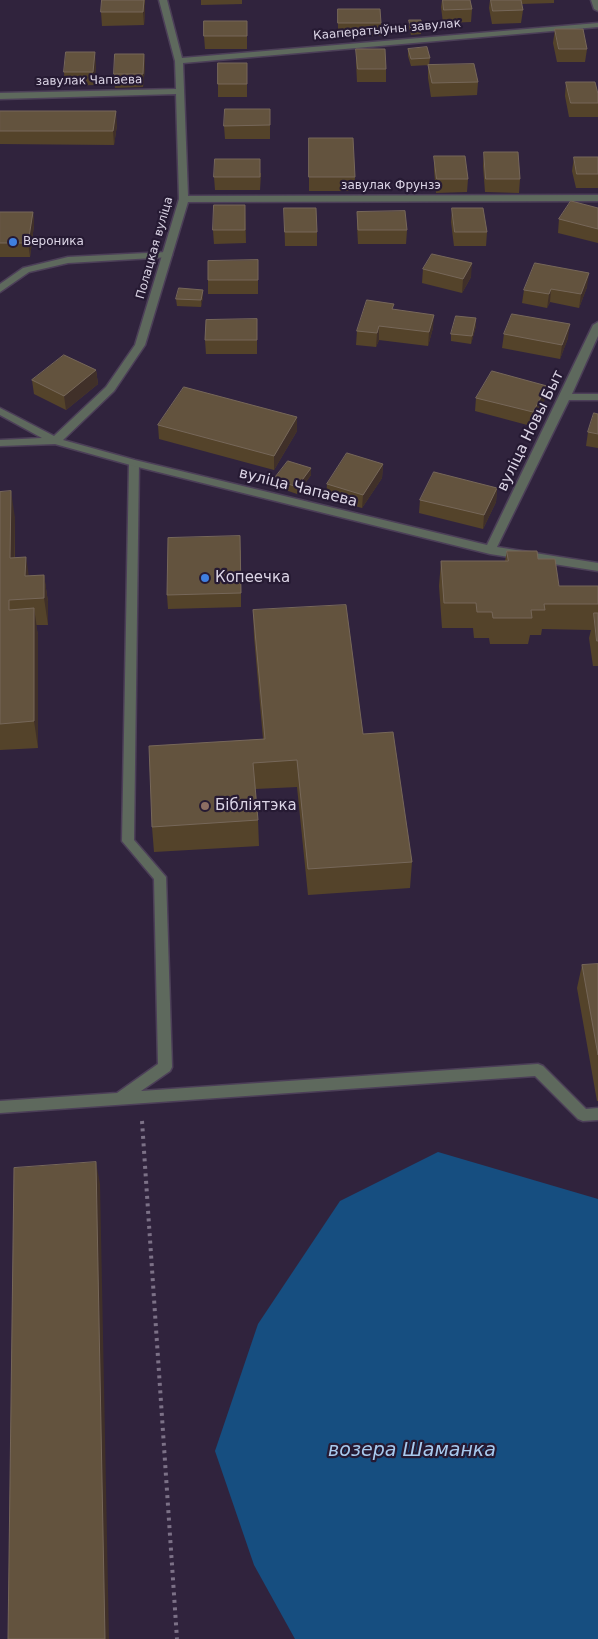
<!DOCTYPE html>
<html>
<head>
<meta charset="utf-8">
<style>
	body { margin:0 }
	canvas { display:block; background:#30233d }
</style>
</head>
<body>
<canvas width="598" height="1639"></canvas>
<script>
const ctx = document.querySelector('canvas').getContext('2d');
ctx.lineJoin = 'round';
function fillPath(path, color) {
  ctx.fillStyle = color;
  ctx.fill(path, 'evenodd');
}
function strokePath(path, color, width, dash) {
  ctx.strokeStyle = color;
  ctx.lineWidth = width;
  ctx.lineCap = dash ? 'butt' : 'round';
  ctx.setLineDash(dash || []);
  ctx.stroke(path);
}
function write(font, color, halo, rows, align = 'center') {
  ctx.font = font + ' "DejaVu Sans",sans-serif';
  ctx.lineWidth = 4.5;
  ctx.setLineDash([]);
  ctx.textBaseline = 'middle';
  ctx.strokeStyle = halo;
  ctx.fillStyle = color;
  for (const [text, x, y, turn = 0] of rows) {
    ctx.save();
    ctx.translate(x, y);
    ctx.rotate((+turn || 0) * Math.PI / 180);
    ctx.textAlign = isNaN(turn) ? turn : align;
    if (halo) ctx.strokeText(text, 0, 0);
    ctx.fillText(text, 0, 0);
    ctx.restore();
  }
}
fillPath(new Path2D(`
	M438 1152 598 1199V1639H295L254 1565 215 1451 258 1324 340 1201Z`), '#164e80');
const lane = new Path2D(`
	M167 252 172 255 170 257 68 263 29 272 0 292V284L23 268 68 257Z
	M134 460 139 463 134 840 166 877 172 1067 170 1071 141 1091 538 1064 543 1066 586 1109 598 1108V1120L583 1121 578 1119 535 1076 0 1113V1101L117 1093 158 1064 154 879 122 841 129 463Z`);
const street = new Path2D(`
	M159 0H167L182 58 598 23V27L183 63 188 196 598 195V201L188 202 145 345 114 391 63 440 135 460 487 545 593 325 598 322V336L572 394H598V400H569L497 547 598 563V571L490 554 134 466 55 444 0 446V440L42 438 0 415V408L54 436 106 387 135 345 179 199 176 94 0 99V93L176 89 175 61Z
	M591 0H598V11L594 9Z`);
strokePath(lane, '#4c3f58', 3);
strokePath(street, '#4c3f58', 3);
strokePath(new Path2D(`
	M142 1121 177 1639`), '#7c7187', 4, [3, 4.5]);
fillPath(lane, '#5e695d');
fillPath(street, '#5e695d');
fillPath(new Path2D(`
	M69 0H145V11L144 25 102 26 101 12 102 0Z
	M201 0H242V4L201 5Z
	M442 0H470L472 9 471 22 443 23 441 7Z
	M490 0H554V3L521 4 523 10 521 23 492 24 489 8Z
	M338 9 381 23V36H338Z
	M409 20 421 27V34L411 35 409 27Z
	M247 21V49H205L204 36Z
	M555 29 587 49 585 62H557L553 43Z
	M356 49 386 69V82H357L356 62Z
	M408 49 430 58 429 65 411 66 408 56Z
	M144 54 145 67 143 87 115 88 114 74Z
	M247 63V97H218V84Z
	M96 65 94 85 65 86 64 72Z
	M428 65 478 82 477 95 431 97 428 78Z
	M566 82 598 94V117H569L565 96Z
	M270 109V139H225L224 126Z
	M0 111 117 125 114 145 0 144Z
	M309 138 355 177 354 191H309Z
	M484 152 520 179 519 193 485 192 483 166Z
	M434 156 468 179 467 192 436 193 434 170Z
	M574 157H598V188H576L572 171Z
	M261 173 260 190H215L214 177Z
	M245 205 246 243 214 244 213 230Z
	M284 208 317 232V246H285Z
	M452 208 487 232 486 246H454L451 222Z
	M598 208V243L558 233 559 219Z
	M0 212H33L34 225 30 257H0Z
	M357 212 407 230 406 244H358L357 226Z
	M258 260V294H208V280Z
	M423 269 471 277 462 293 422 283Z
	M587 287 579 308 550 302 547 308 522 303 524 290Z
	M203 297 201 307 177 306 176 299Z
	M394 310 433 328 428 346 379 340 376 347 356 345 357 331Z
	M476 318V326L471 344 451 341V334Z
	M257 319V354H206L205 340Z
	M504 334 568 338 560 359 502 348Z
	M96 370 98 384 66 410 34 394 32 380Z
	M476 398 545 399 531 426 475 411Z
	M598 414V448L586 446 588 432Z
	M297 417V431L274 470 159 439 158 425Z
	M383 464 382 478 362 508 326 498 327 484Z
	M311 468V475L297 494 274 486V479Z
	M497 488 496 502 483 529 419 513 420 500Z
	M0 492 15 518V557L29 576 44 575 48 602V625H36L38 635V748L0 750Z
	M241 550V607L168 609 167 595Z
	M507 551 538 559 559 586H598V666H593L589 638 591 630 542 629 541 635H530L528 644H490L489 638H474L473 628H442L439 586 441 561H505Z
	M253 610 363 734 412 862 410 888 308 895 297 787 255 789 258 820 259 846 154 852 152 827 263 739 254 637Z
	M598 964V1101H597L577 988 582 965Z`), '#54432a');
fillPath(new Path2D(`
	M145 0V11L144 25 143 12Z
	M95 52 96 65 94 85 93 72Z
	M144 54 145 67 143 87V74Z
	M116 111 117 125 114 145 113 131Z
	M33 212 34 225 30 257 28 243Z
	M472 263 471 277 462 293 463 279Z
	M589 273 587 287 579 308 581 294Z
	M551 289 550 302 547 308 549 294Z
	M203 290V297L201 307V300Z
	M434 315 433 328 428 346 429 332Z
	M476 318V326L471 344 472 336Z
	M570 324 568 338 560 359 562 345Z
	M379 326V340L376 347 377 333Z
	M96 370 98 384 66 410 64 396Z
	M547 386 545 399 531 426 533 412Z
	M297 417V431L274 470V456Z
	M383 464 382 478 362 508 363 495Z
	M311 468V475L297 494V487Z
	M497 488 496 502 483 529 484 515Z
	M11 491 15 518 14 585 10 558Z
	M26 557 30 584 25 576Z
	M44 575 48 602V625L44 598Z
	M34 608 38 635V748L34 721Z
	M96 1162 100 1184 109 1639H105Z`), '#403029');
const building = new Path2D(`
	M102 0H144L143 12H101Z
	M443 0H470L472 9 444 10Z
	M491 0H521L523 10 493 11Z
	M338 9H380L381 23H338Z
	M409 20H421V27L411 28Z
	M204 21H247V36H204Z
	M555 29H583L587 49H559Z
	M427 47 430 58 411 59 408 49Z
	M356 49H385L386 69H358Z
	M66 52H95L93 72H64Z
	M115 54H144L143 74H114Z
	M218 63H247V84H218Z
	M474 64 478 82 432 83 428 65Z
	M566 82H595L598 94V103H571Z
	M225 109H270V125L224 126Z
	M0 111H116L113 131H0Z
	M309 138H353L355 177H309Z
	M484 152H518L520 179H486Z
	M434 156H465L468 179H437Z
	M574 157H598V174H577Z
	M215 159H260V177H214Z
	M571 201 598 208V229L559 219Z
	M214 205H245V230H213Z
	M284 208H316L317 232H285Z
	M452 208H483L487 232H455Z
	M405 211 407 230H358L357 212Z
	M0 212H33L28 243H0Z
	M432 254 472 263 463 279 423 269Z
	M258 260V280H208V261Z
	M535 263 589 273 581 294 551 289 549 294 524 290Z
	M179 288 203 290 201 300 176 299Z
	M367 300 394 304 392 309 434 315 429 332 379 326 377 333 357 331Z
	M512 314 570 324 562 345 504 334Z
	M456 316 476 318 472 336 451 334Z
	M257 319V340H205L206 320Z
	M64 355 96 370 64 396 32 380Z
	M492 371 547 386 533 412 476 398Z
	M184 387 297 417 274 456 158 425Z
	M594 413 598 414V434L588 432Z
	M347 453 383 464 363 495 327 484Z
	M288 461 311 468 297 487 274 479Z
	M434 472 497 488 484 515 420 500Z
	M11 491 10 558 26 557 25 576 44 575V598L9 600V610L34 608V721L0 724V492Z
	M240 536 241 593 167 595 168 538Z
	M507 551H537L538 559H555L559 586H598V604H544L545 610H531L532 618H493L492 612H477L476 603H444L441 561H508Z
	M346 605 363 734 393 732 412 862 308 869 297 760 253 763 258 820 152 827 149 746 265 739 253 610Z
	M594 613H598V641H597Z
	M598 964V1055L582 965Z
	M96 1162 105 1639H8L14 1168Z`);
fillPath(building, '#63533e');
strokePath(building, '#766759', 1);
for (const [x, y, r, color] of [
	[13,242,5,"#3f7fe0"],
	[205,578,5,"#3f7fe0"],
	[205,806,5,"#8d6e63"]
]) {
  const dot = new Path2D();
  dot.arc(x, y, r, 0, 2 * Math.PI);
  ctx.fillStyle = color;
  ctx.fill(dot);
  strokePath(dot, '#261a33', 2);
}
write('12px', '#dcd5e6', '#261a33', [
	["Кааператыўны завулак",387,30,-5],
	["завулак Чапаева",89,81,-1],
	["завулак Фрунзэ",391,186],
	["Полацкая вуліца",155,248,-74]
]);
write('12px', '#dcd5e6', '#261a33', [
	["Вероника",23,242]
], 'left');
write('15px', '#dcd5e6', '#261a33', [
	["вуліца Новы Быт",531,431,-64],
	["вуліца Чапаева",298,488,14]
]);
write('15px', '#dcd5e6', '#261a33', [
	["Копеечка",215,578],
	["Бібліятэка",215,806]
], 'left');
write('italic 19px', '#a8caee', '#261a33', [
	["возера Шаманка",412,1451]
]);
</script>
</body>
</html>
